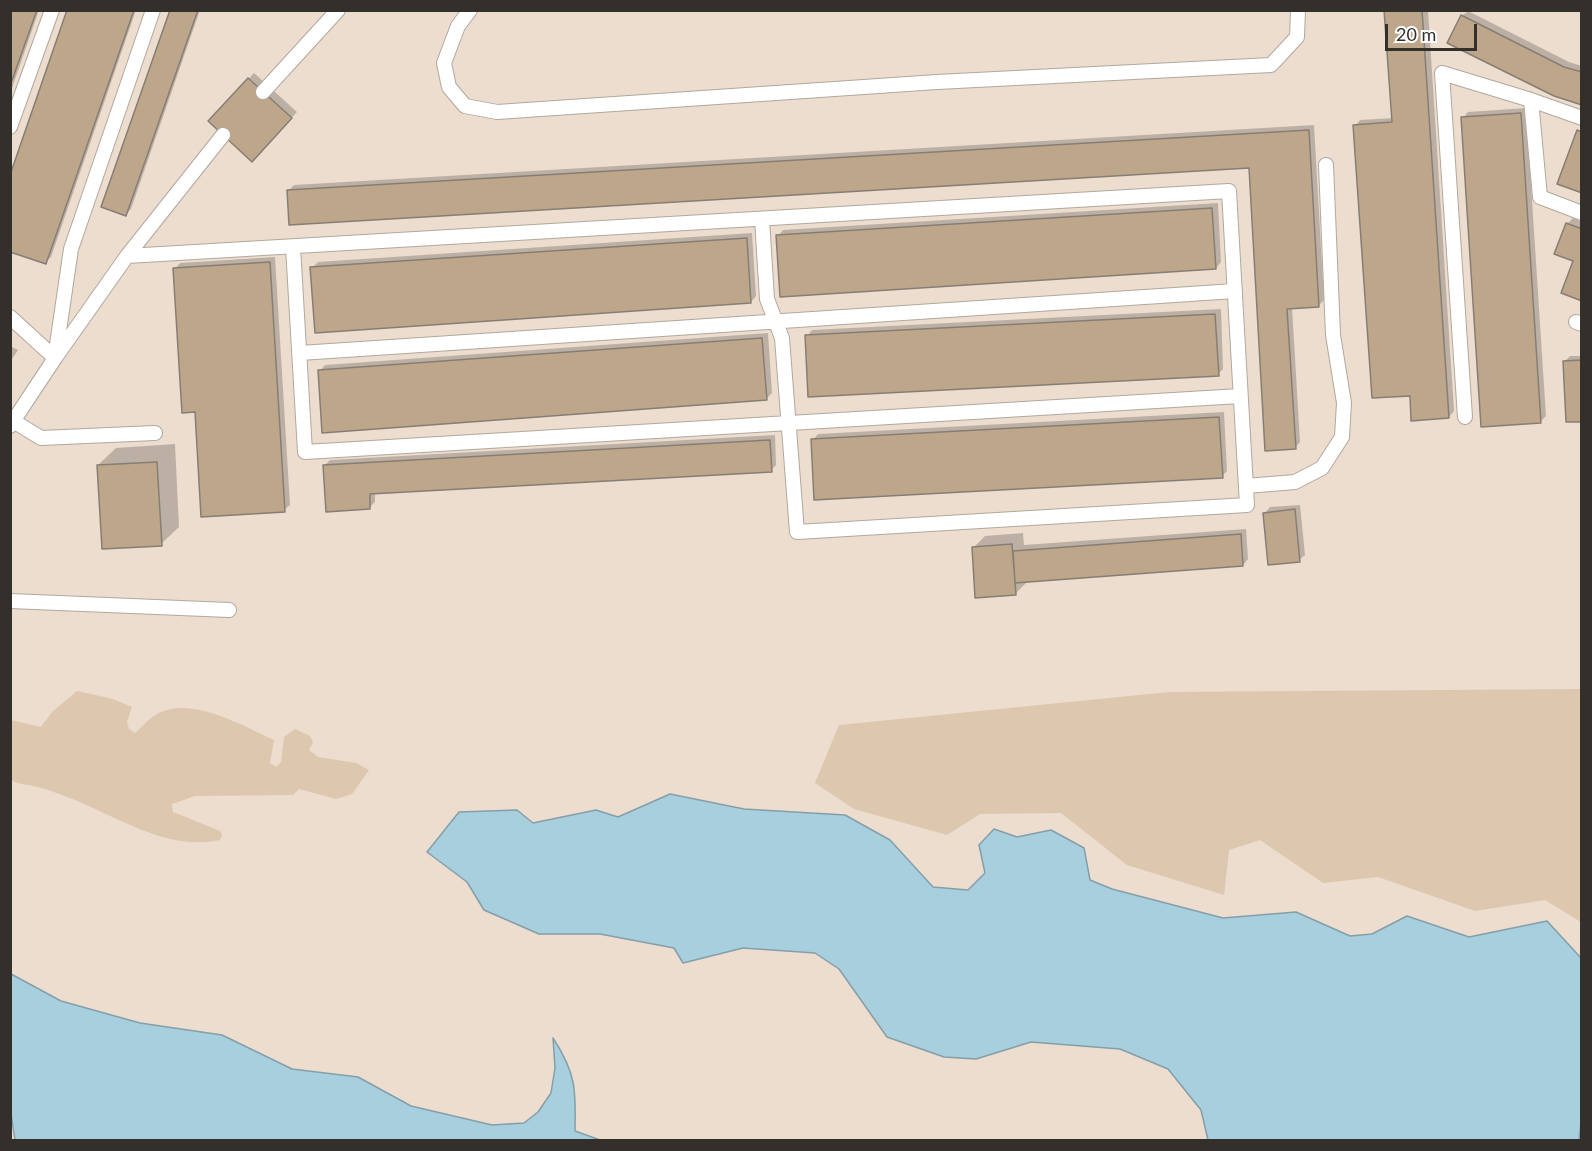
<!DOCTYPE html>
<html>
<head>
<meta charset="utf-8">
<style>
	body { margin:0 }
	#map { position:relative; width:1592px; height:1151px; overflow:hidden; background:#f2e9df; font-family:Lato,sans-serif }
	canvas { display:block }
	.frame { position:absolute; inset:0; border:12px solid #33302c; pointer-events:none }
	.scale { position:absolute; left:1385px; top:24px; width:92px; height:27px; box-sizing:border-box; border:3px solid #33302c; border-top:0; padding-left:8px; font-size:18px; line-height:21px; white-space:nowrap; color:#33302c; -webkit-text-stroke:4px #fff; paint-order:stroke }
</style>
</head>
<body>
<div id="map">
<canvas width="1592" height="1151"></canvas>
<div class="frame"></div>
<div class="scale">20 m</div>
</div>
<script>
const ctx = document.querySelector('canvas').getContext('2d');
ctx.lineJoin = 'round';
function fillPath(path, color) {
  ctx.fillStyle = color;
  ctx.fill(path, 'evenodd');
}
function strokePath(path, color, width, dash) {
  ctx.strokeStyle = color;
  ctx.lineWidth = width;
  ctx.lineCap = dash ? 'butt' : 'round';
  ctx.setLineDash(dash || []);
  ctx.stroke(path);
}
fillPath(new Path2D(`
	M10 11H1581V1140H11Z`), '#ecddce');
fillPath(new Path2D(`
	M1581 689V922L1545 900 1475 911 1378 877 1323 883 1260 840 1229 850 1224 895 1127 865 1061 813 980 814 947 835 854 809 815 783 839 725 1169 692Z
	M77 691 113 699 132 707 127 722 129 729 135 733C142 727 149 718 157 714 191 695 243 726 274 740L270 763 276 767 281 762 284 737 295 729 310 736 313 742 309 750 318 757 356 763 369 770 352 794 336 799 299 789 293 795 195 796 172 804 173 812 220 831 222 835 220 840C166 852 116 815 67 797 59 794 50 790 41 788 30 784 21 786 11 780V720L41 727 52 712Z`), '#ddc7af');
const water = new Path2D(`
	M670 794 744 809 845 815 890 840 933 887 968 890 985 873 979 845 994 829 1017 837 1051 830 1084 848 1090 880 1112 889 1223 918 1296 912 1350 936 1372 934 1407 916 1469 937 1547 921 1581 958 1582 1113 1579 1140H1208L1201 1110 1168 1069 1120 1049 1031 1042 976 1059 944 1057 887 1037 839 969 815 953 743 948 683 963 674 948 600 934H539L484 910 467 882 427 852 459 812 517 810 533 823 596 810 618 817Z
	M11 974 61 1001 140 1023 222 1035 292 1069 358 1077 411 1106 492 1125 524 1123 538 1112 551 1093 555 1068 553 1038C576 1073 576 1090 575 1131L600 1140H15L10 1107Z`);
fillPath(water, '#a7cfde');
strokePath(water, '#849fa9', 1.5);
fillPath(new Path2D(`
	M10 10H39L10 94Z
	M69 10H136L51 257 45 262Z
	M171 10H200L131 209 126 214Z
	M1386 10H1428L1454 411 1449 417 1411 394 1355 126 1360 120 1393 118Z
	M1468 11 1569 62 1582 66V104L1462 16Z
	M254 73 297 112 252 160 210 121Z
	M1526 108 1546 416 1540 422 1463 118 1468 112Z
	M1314 125 1324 300 1319 305 1292 307 1300 442 1295 448 1250 166 288 191 294 185Z
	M1218 203 1221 262 1216 268 778 236 783 230Z
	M1573 218 1582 222V299L1567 224Z
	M752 233 756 296 751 302 312 268 318 262Z
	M275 257 290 505 284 510 196 411 175 269 180 263Z
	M1221 309 1223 369 1218 374 807 336 812 330Z
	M768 333 772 393 766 399 320 371 325 365Z
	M10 346 18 350 10 362Z
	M1570 356H1582V420L1564 362Z
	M1224 412 1227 471 1222 476 813 440 818 434Z
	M775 435 776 465 771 470 375 493V502L370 507 325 465 330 460Z
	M175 444 179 527 161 544 98 465 116 448Z
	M1300 505 1305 555 1299 560 1265 513 1270 507Z
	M1246 529 1248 559 1243 565 1027 582 1015 594 973 548 985 536 1023 533 1024 545Z`), '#0003');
const building = new Path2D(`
	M10 10H37L10 86Z
	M67 10H134L46 264 10 252V175Z
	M170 10H198L126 216 101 207Z
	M1384 10H1422L1449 418 1411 421 1410 396 1372 398 1353 125 1392 122Z
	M1461 15 1564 67 1582 72V105L1554 96 1447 43Z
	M248 78 292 118 252 162 208 121Z
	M1521 113 1541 423 1481 427 1461 117Z
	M1309 130 1319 307 1287 309 1296 449 1265 451 1249 168 289 225 287 190Z
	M1577 130 1582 132V193L1557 184Z
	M1212 208 1216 269 780 297 776 235Z
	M1566 223 1582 229V301L1561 293 1573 261 1554 254Z
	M747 238 751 303 315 333 310 267Z
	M270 262 285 512 201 517 195 412 182 413 173 268Z
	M1215 314 1219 376 808 397 805 335Z
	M762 338 767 400 322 433 318 370Z
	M1582 360V422H1566L1563 361Z
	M1219 417 1223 478 814 500 811 439Z
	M770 440 772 472 370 494V509L326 512 323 465Z
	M157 462 162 546 102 549 97 465Z
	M1295 509 1300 562 1268 565 1263 513Z
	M1241 534 1243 566 1015 583 1013 551Z
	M1012 544 1016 595 975 598 972 547Z`);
fillPath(building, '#bea68a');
strokePath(building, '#867e75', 1.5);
const lane = new Path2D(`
	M470 10 458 26 444 63 449 87 465 106 497 112 937 82 1271 65 1297 37 1298 10
	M263 92 338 10
	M1582 118 1531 100 1540 197 1582 213
	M10 127 52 10
	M293 247 305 452 1240 396
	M127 256 1229 191 1247 505 797 532 782 338 767 299 762 219
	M10 317 55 358 71 249 153 10
	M1576 322 1582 324
	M300 353 1235 291
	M1465 417 1442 73 1531 100
	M10 419 41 438 155 433
	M10 426 55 358 127 256 223 135
	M1246 486 1295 482 1322 468 1342 437 1344 403 1333 335 1326 165
	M10 601 229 610`);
strokePath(lane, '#b1a89e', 16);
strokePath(lane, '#fff', 14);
</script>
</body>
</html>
